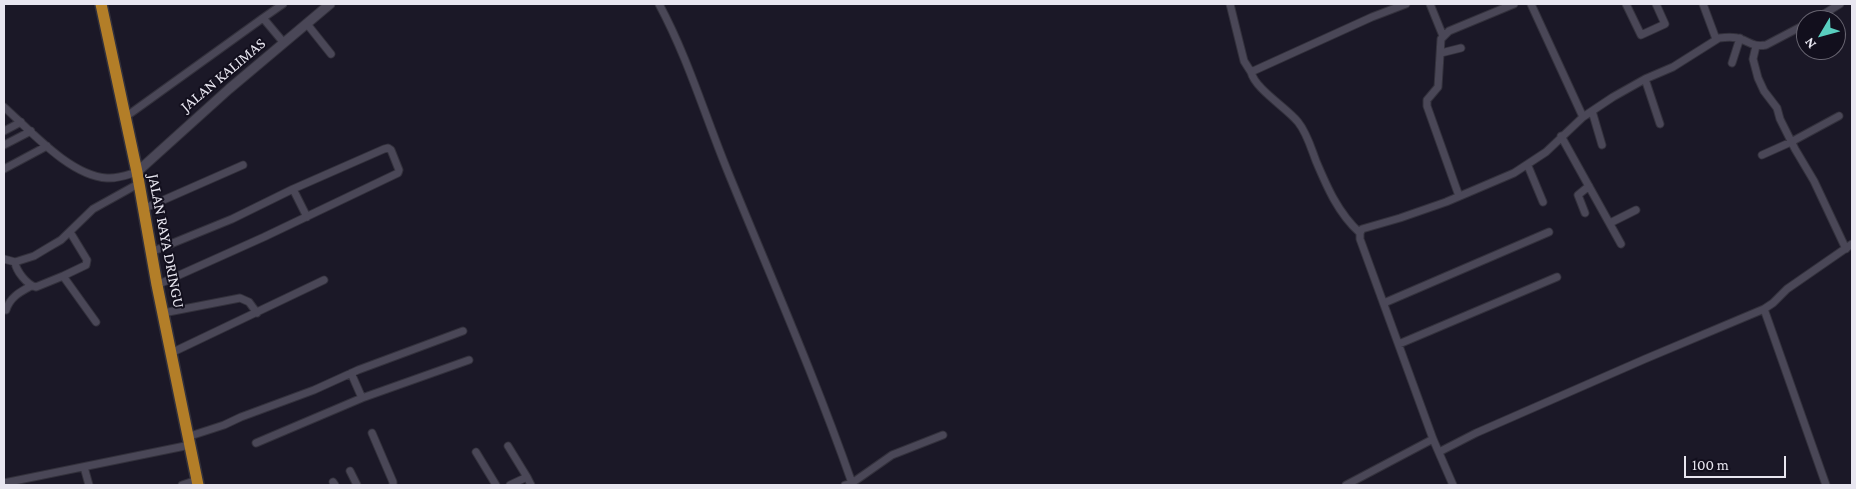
<!DOCTYPE html>
<html>
<head>
<meta charset="utf-8">
<style>
	body { margin:0 }
	#map { position:relative; width:1856px; height:489px; overflow:hidden; background:#1b1827; font-family:"Crimson Pro",serif }
	canvas { display:block }
	.frame { position:absolute; inset:0; border:5px solid #e8e6f0; pointer-events:none }
	.north { position:absolute; left:1796px; top:10px; width:50px; height:50px; box-sizing:border-box; background:#120f1d; border:1px solid #686571; border-radius:50%; rotate:233deg; font-size:14px; font-weight:700; line-height:20px; text-align:center; color:#e8e6f0 }
	.north::after { content:''; display:block; margin:auto; width:18px; height:22px; background:#59cebf; clip-path:polygon(50% 0,100% 100%,50% 72%,0 100%) }
	.scale { position:absolute; left:1684px; top:456px; width:102px; height:22px; box-sizing:border-box; border:2px solid #e8e6f0; border-top:0; padding-left:6px; font-size:15px; line-height:18px; white-space:nowrap; color:#e8e6f0; -webkit-text-stroke:4px #120f1d; paint-order:stroke }
</style>
</head>
<body>
<div id="map">
<canvas width="1856" height="489"></canvas>
<div class="frame"></div>
<div class="north">N</div>
<div class="scale">100 m</div>
</div>
<script>
const ctx = document.querySelector('canvas').getContext('2d');
ctx.lineJoin = 'round';
function strokePath(path, color, width, dash) {
  ctx.strokeStyle = color;
  ctx.lineWidth = width;
  ctx.lineCap = dash ? 'butt' : 'round';
  ctx.setLineDash(dash || []);
  ctx.stroke(path);
}
function write(font, color, halo, rows, align = 'center') {
  ctx.font = font + ' "Crimson Pro",serif';
  ctx.lineWidth = 4;
  ctx.setLineDash([]);
  ctx.textBaseline = 'middle';
  ctx.strokeStyle = halo;
  ctx.fillStyle = color;
  for (const [text, x, y, turn = 0] of rows) {
    ctx.save();
    ctx.translate(x, y);
    ctx.rotate((+turn || 0) * Math.PI / 180);
    ctx.textAlign = isNaN(turn) ? turn : align;
    if (halo) ctx.strokeText(text, 0, 0);
    ctx.fillText(text, 0, 0);
    ctx.restore();
  }
}
const minor = new Path2D(`
	M659 4C688 58 705 116 728 172 770 275 815 377 852 483L845 485
	M1230 4 1244 61 1251 72
	M1430 4 1443 36
	M1531 4 1583 117
	M1626 4 1641 35 1665 24 1656 4
	M1703 4 1716 39
	M263 18 283 4
	M1814 20 1840 4
	M307 24 331 54
	M1836 44 1837 46
	M1756 46 1753 59 1758 78 1764 91 1777 108 1780 119 1795 149 1814 181 1846 249
	M1441 53 1461 48
	M1732 63 1740 38
	M1645 79 1660 124
	M4 107C30 130 70 176 107 178 117 179 127 175 137 172
	M1592 111 1602 145
	M124 118 263 18 284 43
	M4 131 21 122
	M1561 136 1621 244
	M4 145 31 131
	M1762 155 1791 142 1839 116
	M1528 166 1543 202
	M4 169 47 146
	M293 189 307 217
	M1459 196 1427 106V100L1438 87 1441 39 1449 31 1514 4
	M143 209 243 165
	M1585 213 1578 195 1589 186
	M1610 223 1636 210
	M1360 233C1338 213 1327 187 1316 161 1311 148 1307 133 1298 122 1287 108 1255 89 1251 72L1372 17 1406 4
	M151 252 232 219 293 189 384 149 388 148 391 150 399 170 398 173 264 237 157 285
	M4 259 15 262 34 256 49 247 61 240 93 209 138 184
	M15 262C16 271 27 285 36 287L63 276 86 265 87 260 70 232
	M63 276 96 322
	M1384 303 1549 232
	M1764 309 1826 485
	M6 310C10 297 20 292 31 286
	M163 313 240 298 249 302 257 313
	M1399 344 1557 277
	M171 353 324 280
	M351 373 362 398
	M372 433 393 482V485
	M187 437 224 425 241 417 314 390 358 370 463 331
	M256 443 362 398 469 360
	M508 446 527 477
	M476 452 496 485
	M1439 452 1476 433 1645 359 1764 309 1773 303 1787 289 1852 244
	M84 467 89 485
	M350 471 357 485
	M333 482 335 485
	M4 483 190 445
	M852 483 892 455 943 435
	M182 485 197 480
	M510 485 527 477 531 485
	M1346 485 1433 439
	M1453 485 1433 439 1360 239V233L1362 229 1400 218 1446 202 1514 173 1546 152 1583 117 1613 97 1645 79 1673 67 1719 38C1726 37 1734 36 1741 39 1751 43 1754 47 1766 45L1806 24`);
const tertiary = new Path2D(`
	M137 172 229 89 330 4`);
const trunk = new Path2D(`
	M101 4 137 172 157 285 198 485`);
strokePath(minor, '#33313c', 9);
strokePath(tertiary, '#33313c', 11);
strokePath(trunk, '#33313c', 14);
strokePath(minor, '#4a4757', 7);
strokePath(tertiary, '#4a4757', 9);
strokePath(trunk, '#b37e28', 11);
write('16px', '#e8e6f0', '#120f1d', [
	["JALAN KALIMAS",223,75,-40],
	["JALAN RAYA DRINGU",166,241,79]
]);
</script>
</body>
</html>
